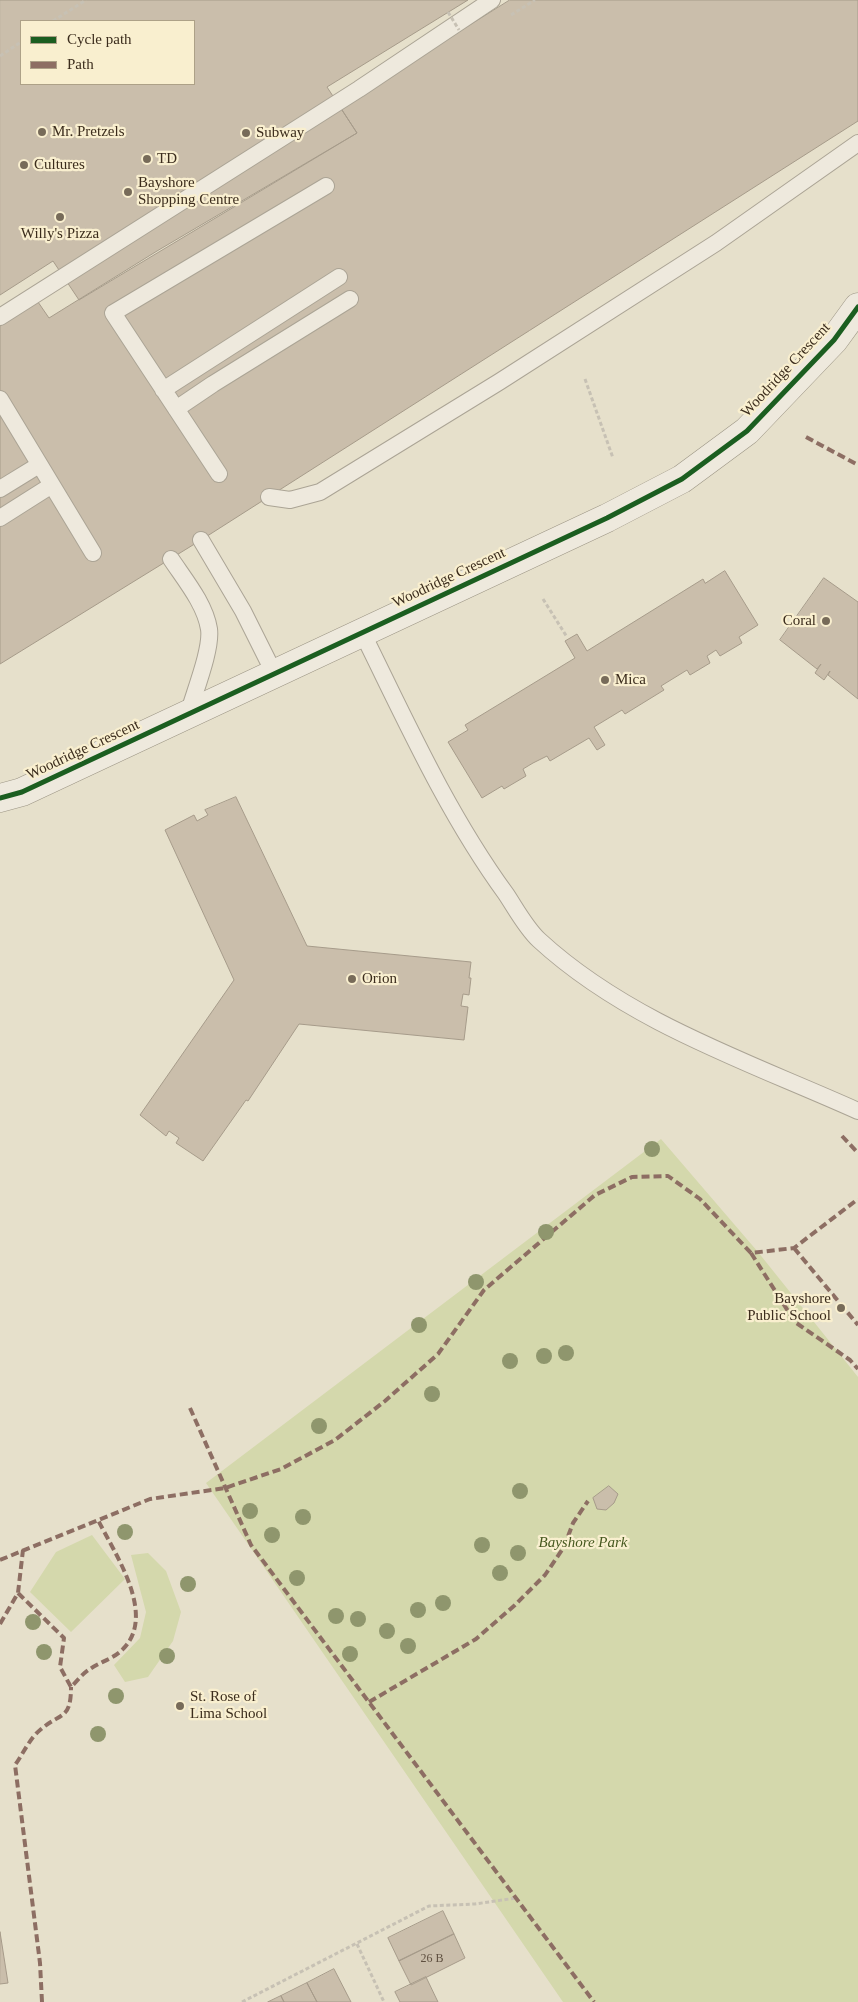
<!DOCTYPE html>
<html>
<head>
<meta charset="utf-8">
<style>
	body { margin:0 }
	#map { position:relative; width:858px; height:2002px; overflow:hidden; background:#e6e0cb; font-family:"Times New Roman",serif }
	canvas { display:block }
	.legend { position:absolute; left:20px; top:20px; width:175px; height:65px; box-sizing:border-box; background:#f9efcf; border:1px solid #ada187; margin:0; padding:6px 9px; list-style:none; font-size:15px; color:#3b2c1c }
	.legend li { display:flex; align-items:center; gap:10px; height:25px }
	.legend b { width:25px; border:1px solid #ada187 }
</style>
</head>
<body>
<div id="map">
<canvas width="858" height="2002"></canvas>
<ul class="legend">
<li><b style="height:6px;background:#1b5e20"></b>Cycle path</li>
<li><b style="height:6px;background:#8d6e63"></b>Path</li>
</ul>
</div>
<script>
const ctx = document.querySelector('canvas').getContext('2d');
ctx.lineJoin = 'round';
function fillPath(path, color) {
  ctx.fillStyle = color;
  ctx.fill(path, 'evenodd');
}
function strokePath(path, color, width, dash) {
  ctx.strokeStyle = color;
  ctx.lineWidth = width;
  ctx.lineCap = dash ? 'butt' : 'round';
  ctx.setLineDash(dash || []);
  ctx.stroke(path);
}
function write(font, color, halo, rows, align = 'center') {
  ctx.font = font + ' "Times New Roman",serif';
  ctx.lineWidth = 4.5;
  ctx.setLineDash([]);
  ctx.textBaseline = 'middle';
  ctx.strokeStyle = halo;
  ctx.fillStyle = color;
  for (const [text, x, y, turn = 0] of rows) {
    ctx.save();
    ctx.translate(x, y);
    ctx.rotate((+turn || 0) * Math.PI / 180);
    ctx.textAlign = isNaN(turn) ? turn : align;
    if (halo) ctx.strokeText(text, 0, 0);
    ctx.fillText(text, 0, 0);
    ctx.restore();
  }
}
fillPath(new Path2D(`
	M661 1139 758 1252 858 1377V2002H563L206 1483Z
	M92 1535 125 1579 71 1632 30 1592 56 1552Z
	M148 1553 166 1571 181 1612 173 1641 148 1677 125 1682 114 1665 140 1638 146 1612 131 1555Z`), '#d4d8ac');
const building = new Path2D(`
	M0 0H468L327 87 357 133 79 300 53 261 0 295ZM21 21H194V84H21Z
	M510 0H858V121L201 540 0 664V326L38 302 49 318 157 251 357 133 340 107Z
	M725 571 758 625 739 637 742 643 720 656 716 650 707 656 710 663 690 675 687 670 661 686 664 690 625 714 622 710 594 727 605 745 597 750 589 738 550 761 547 756 533 763 523 769 526 776 504 789 502 786 482 798 448 742 468 730 465 725 575 658 565 641 577 634 587 651 703 579 705 583Z
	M824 578 858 602V699L828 675 830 671 824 680 815 673 821 664 817 669 780 640Z
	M236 797 307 946 471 962 469 978H471L469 995 463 994 461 1006 468 1007 464 1040 299 1024 248 1101 246 1100 203 1161 176 1143 179 1138 169 1131 166 1136 140 1115 234 980 165 830 194 815 197 821 208 815 205 810Z
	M609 1486 618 1494 614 1503 606 1510 597 1509 593 1498Z
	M443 1911 454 1934 399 1961 388 1938Z
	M0 1932 8 1983 0 1984Z
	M454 1934 465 1958 411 1985 399 1961Z
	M334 1969 351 2002H317L307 1983Z
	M426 1977 438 2002H400L395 1992Z
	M307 1983 317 2002H284L281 1996Z
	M281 1996 284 2002H268Z`);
fillPath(building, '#cabeab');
strokePath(building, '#a69b8a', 1);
const lane = new Path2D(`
	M0 317 359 89 492 0
	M163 390 339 277
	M0 399 93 553
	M176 409 213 384 350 299
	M219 474 113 313 326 186
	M0 489 39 465
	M269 497 290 500 320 492 499 382 716 243 858 143
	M0 518 52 485
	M201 540 243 611 275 675
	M171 559C185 580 205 604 209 629 212 649 194 693 188 715
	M362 632C406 721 447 813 506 894 516 909 526 928 539 940 628 1022 749 1062 858 1111`);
const secondary = new Path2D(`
	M0 798 22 792 607 518 682 479 747 431 834 340 858 307`);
strokePath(lane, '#aba495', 18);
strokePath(secondary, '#9b9484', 29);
strokePath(new Path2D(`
	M511 15 535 0
	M53 21 86 0
	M0 56 21 42
	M585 379 613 458
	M543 599 567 637
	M357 1944 384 2002
	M242 2002 429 1906 475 1904 516 1898`), '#c7c1b4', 3, [4, 2.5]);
strokePath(lane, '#eee9dd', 16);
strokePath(secondary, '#eee9dd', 28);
strokePath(new Path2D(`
	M448 12 459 30`), '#c7c1b4', 3, [4, 2.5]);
strokePath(new Path2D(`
	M806 437 858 465
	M842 1136 858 1153
	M794 1248 858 1325
	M751 1253 795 1322 850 1360 858 1369
	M190 1408 251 1545 594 2002
	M0 1560 150 1499 225 1488 281 1469 335 1440 385 1401 438 1354 484 1290 595 1195 632 1177 668 1176 700 1199 751 1253 794 1248 858 1199
	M18 1593 64 1638 60 1667 71 1687C77 1681 83 1673 90 1669 100 1662 115 1658 123 1649 157 1615 115 1554 98 1520
	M0 1624 18 1593 23 1550
	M369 1702 476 1639 515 1605 545 1575 564 1547 573 1523 588 1501
	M42 2002 40 1963 15 1765C23 1754 30 1738 40 1730 61 1712 71 1720 71 1687`), '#8d6e63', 4, [8, 4]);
strokePath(new Path2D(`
	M0 798 22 792 607 518 682 479 747 431 834 340 858 307`), '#1b5e20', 5);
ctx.fillStyle = '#8f966d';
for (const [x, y] of [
	[652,1149],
	[546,1232],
	[476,1282],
	[419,1325],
	[566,1353],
	[544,1356],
	[510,1361],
	[432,1394],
	[319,1426],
	[520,1491],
	[250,1511],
	[303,1517],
	[125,1532],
	[272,1535],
	[482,1545],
	[518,1553],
	[500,1573],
	[297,1578],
	[188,1584],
	[443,1603],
	[418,1610],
	[336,1616],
	[358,1619],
	[33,1622],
	[387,1631],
	[408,1646],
	[44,1652],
	[350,1654],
	[167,1656],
	[116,1696],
	[98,1734]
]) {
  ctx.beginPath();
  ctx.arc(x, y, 8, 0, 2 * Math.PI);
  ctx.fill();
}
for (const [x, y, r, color] of [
	[42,132,5,"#776b59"],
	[246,133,5,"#776b59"],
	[147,159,5,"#776b59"],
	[24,165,5,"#776b59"],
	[128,192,5,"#776b59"],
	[60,217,5,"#776b59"],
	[826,621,5,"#776b59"],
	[605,680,5,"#776b59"],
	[352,979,5,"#776b59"],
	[841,1308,5,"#776b59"],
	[180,1706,5,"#776b59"]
]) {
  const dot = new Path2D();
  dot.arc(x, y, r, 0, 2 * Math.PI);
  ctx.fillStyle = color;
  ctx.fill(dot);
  strokePath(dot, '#f9efcf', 2);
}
write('12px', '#5f5040', null, [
	["26 B",432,1959]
]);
write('15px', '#3b2c1c', '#f9efcf', [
	["Mr. Pretzels",52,132],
	["Subway",256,133],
	["TD",157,159],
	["Cultures",34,165],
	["Bayshore",138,183],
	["Shopping Centre",138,200],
	["Willy's Pizza",60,234,"center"],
	["Coral",816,621,"right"],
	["Mica",615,680],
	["Orion",362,979],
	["Bayshore",831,1299,"right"],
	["Public School",831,1316,"right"],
	["St. Rose of",190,1697],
	["Lima School",190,1714]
], 'left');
write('15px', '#3b2c1c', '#f9efcf', [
	["Woodridge Crescent",786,370,-47],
	["Woodridge Crescent",449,578,-25],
	["Woodridge Crescent",83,750,-25]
]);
write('italic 15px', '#475920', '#f9efcf', [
	["Bayshore Park",583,1543]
]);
</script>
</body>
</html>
